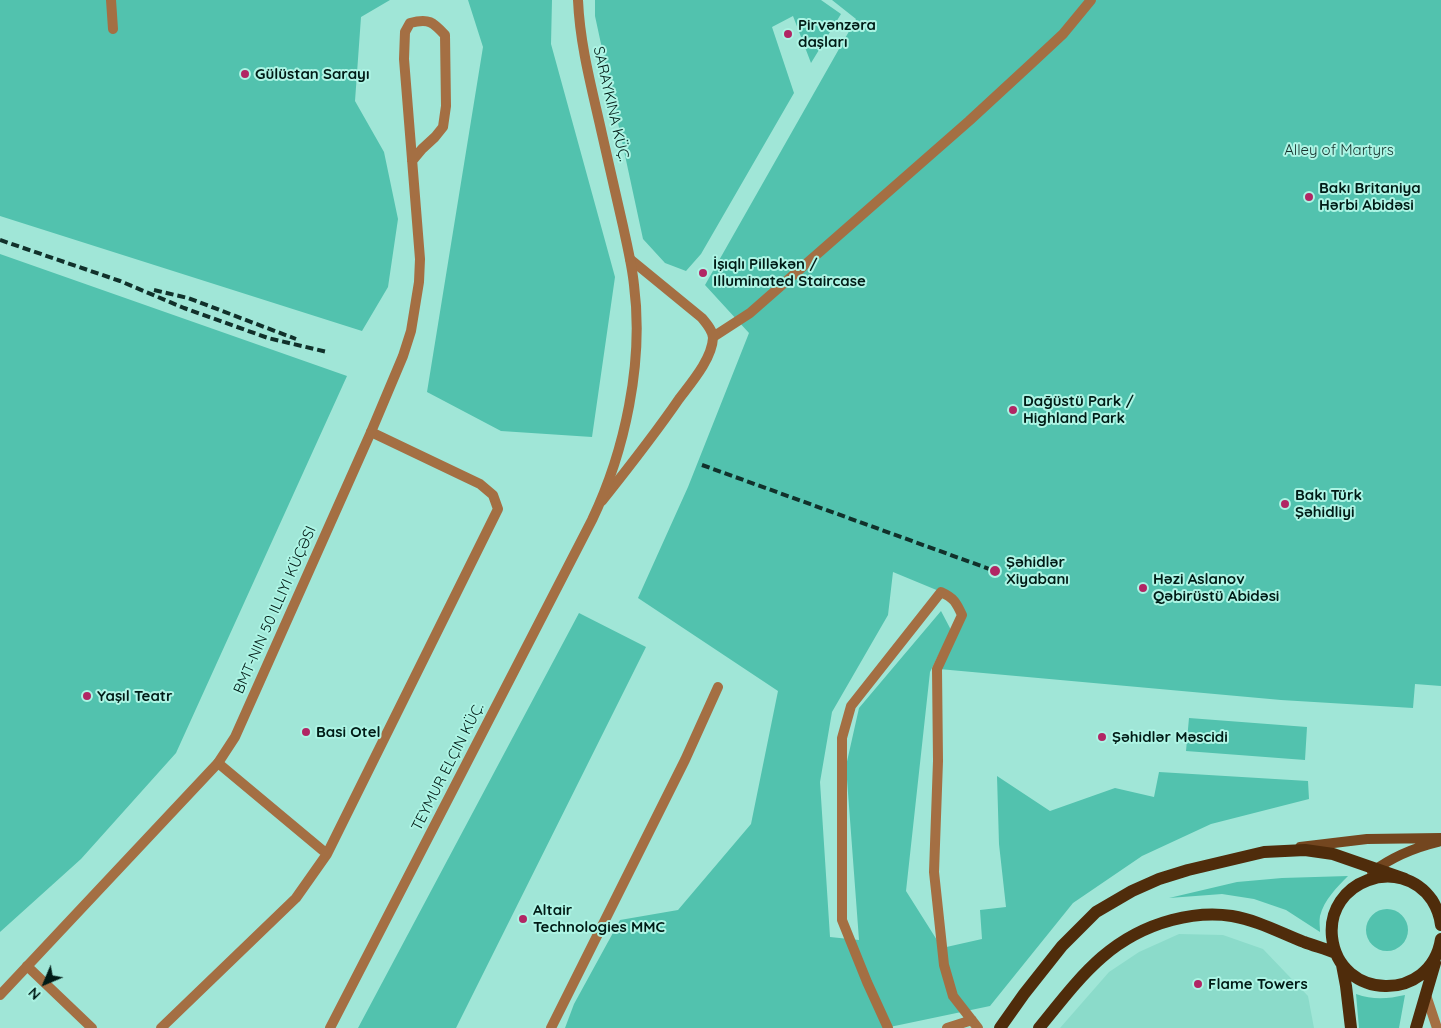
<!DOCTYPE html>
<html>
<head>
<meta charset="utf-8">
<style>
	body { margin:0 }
	#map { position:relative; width:1441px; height:1028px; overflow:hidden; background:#a0e6d7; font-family:Quicksand,sans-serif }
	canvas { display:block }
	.north { position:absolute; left:20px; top:958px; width:50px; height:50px; -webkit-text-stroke:4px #adf4e4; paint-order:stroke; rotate:225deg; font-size:14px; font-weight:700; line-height:20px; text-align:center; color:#001b16 }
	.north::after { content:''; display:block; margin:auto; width:18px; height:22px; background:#001b16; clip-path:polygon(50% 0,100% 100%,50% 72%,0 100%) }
</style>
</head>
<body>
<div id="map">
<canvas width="1441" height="1028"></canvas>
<div class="north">N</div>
</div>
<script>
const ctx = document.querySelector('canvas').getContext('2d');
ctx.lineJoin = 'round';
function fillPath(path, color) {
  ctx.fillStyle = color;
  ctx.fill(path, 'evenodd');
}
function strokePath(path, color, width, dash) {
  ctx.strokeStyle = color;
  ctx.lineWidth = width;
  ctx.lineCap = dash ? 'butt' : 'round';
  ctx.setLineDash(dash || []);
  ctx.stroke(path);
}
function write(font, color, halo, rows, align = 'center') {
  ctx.font = font + ' Quicksand,sans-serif';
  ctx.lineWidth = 4;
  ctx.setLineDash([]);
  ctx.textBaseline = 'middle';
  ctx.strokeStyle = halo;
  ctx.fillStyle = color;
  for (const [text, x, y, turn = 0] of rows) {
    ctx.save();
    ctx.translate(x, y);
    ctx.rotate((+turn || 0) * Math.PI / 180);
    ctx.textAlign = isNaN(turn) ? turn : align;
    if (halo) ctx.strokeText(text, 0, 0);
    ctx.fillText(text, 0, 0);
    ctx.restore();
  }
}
fillPath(new Path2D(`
	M1179 934 1223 935 1263 949 1308 996 1314 1028H1060L1109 972 1139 952Z`), '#8bdbca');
fillPath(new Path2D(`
	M0 0H390L361 17 355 101 384 152 398 219 388 287 362 331 0 216Z
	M468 0H552L551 44 615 277 592 437 501 431 427 392 483 47Z
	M595 0H821L841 14 811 63 793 16 772 27 794 93 701 254 686 271 665 263 643 239 595 16Z
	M832 0H1441V686L1415 684 1413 708 1281 700 939 669 962 615 951 596 893 572 888 615 832 712 820 782 830 937 859 940 846 766 859 708 941 611 951 630 930 672 906 891 942 948 982 939 980 910 1006 907 999 844 997 776 1050 811 1115 788 1154 797 1159 772 1308 781 1309 799 1211 824 1142 856 1073 903 990 1006 885 1028H565L574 1004 620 920 678 910 751 824 778 691 638 598 688 487 749 333 705 285 856 19Z
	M0 254 347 376 176 753 81 859 0 932Z
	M579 613 646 647 456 1028H358Z
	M1189 718 1307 727 1305 760 1186 751Z
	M1348 876C1337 887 1324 900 1320 916 1319 921 1320 927 1320 932L1286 910 1254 899 1222 894 1169 898 1237 882 1282 878Z
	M1366 930a21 21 0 1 1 42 0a21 21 0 1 1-42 0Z
	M1356 994C1373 1000 1387 999 1405 995L1399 1028H1359Z`), '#52c2ae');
strokePath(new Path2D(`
	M111 0 113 29
	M713 337 750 313 969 121 1033 62 1063 34 1091 0
	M602 501C629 467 655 434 679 399 691 383 712 359 713 338 713 331 707 324 702 318L630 259
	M218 763 327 854
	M27 966 92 1028
	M1426 995 1437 1028
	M161 1028 296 898 327 854 498 509 493 495 480 484 371 432
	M551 1028 685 760 718 687
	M888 1028 867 982 842 920V738L851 706 941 592C954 598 956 602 962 615L937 669 938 761 934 872 944 965 953 996 978 1028
	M947 1028 972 1020`), '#a46f43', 10);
strokePath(new Path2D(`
	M0 995 218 763 235 737 371 432 403 356 411 331 419 282 420 259 404 59 405 32 410 23C429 18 433 22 445 35L446 106 443 127 435 137 422 149 412 161`), '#a46f43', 10);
strokePath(new Path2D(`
	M330 1028 592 520C625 451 644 362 634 285 632 265 627 245 623 226 616 195 609 164 602 134 592 89 580 46 578 0`), '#a46f43', 10);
strokePath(new Path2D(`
	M1300 847 1367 839 1441 838
	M1372 872C1392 857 1413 848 1438 842`), '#73461f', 10);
strokePath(new Path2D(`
	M1441 925C1440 916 1437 908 1432 900 1400 854 1326 881 1332 937 1339 1001 1431 1003 1441 939
	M1342 965 1346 986 1351 1028
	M1000 1028 1024 994 1062 946 1096 912 1132 891 1159 879 1188 870 1264 852 1305 850 1333 854 1405 879
	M1039 1028C1079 979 1108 937 1172 920 1191 915 1213 913 1232 916 1257 920 1281 933 1304 942 1315 946 1326 949 1336 953
	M1416 1028 1435 963`), '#4f2c0b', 12);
strokePath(new Path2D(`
	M0 240 120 281 184 308 268 338 327 352
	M154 290 188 298 296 339
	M702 465 995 571`), '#11312b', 4, [8, 4]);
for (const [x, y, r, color] of [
	[788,34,5,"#b12664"],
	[245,74,5,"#b12664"],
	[1309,197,5,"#b12664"],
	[703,273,5,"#b12664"],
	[1013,410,5,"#b12664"],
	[1285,504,5,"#b12664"],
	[995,571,6,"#b12664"],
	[1143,588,5,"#b12664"],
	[87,696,5,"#b12664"],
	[306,732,5,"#b12664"],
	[1102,737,5,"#b12664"],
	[523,919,5,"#b12664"],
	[1198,984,5,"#b12664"]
]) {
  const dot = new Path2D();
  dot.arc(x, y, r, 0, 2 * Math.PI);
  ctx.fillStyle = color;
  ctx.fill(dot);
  strokePath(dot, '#adf4e4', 2);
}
write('bold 15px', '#001b16', '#adf4e4', [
	["Pirvənzəra",798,25],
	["daşları",798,42],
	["Gülüstan Sarayı",255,74],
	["Bakı Britaniya",1319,188],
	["Hərbi Abidəsi",1319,205],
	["İşıqlı Pilləkən /",713,264],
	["Illuminated Staircase",713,281],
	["Dağüstü Park /",1023,401],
	["Highland Park",1023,418],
	["Bakı Türk",1295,495],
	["Şəhidliyi",1295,512],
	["Şəhidlər",1006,562],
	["Xiyabanı",1006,579],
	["Həzi Aslanov",1153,579],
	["Qəbirüstü Abidəsi",1153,596],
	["Yaşıl Teatr",97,696],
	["Basi Otel",316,732],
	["Şəhidlər Məscidi",1112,737],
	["Altair",533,910],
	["Technologies MMC",533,927],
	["Flame Towers",1208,984]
], 'left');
write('15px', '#001b16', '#adf4e4', [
	["SARAYKINA KÜÇ.",611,104,77],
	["BMT-NIN 50 ILLIYI KÜÇƏSI",275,610,-66],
	["TEYMUR ELÇIN KÜÇ.",448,767,-63]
]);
write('15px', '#16302b', '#adf4e4', [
	["Alley of Martyrs",1339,150]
]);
</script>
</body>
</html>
